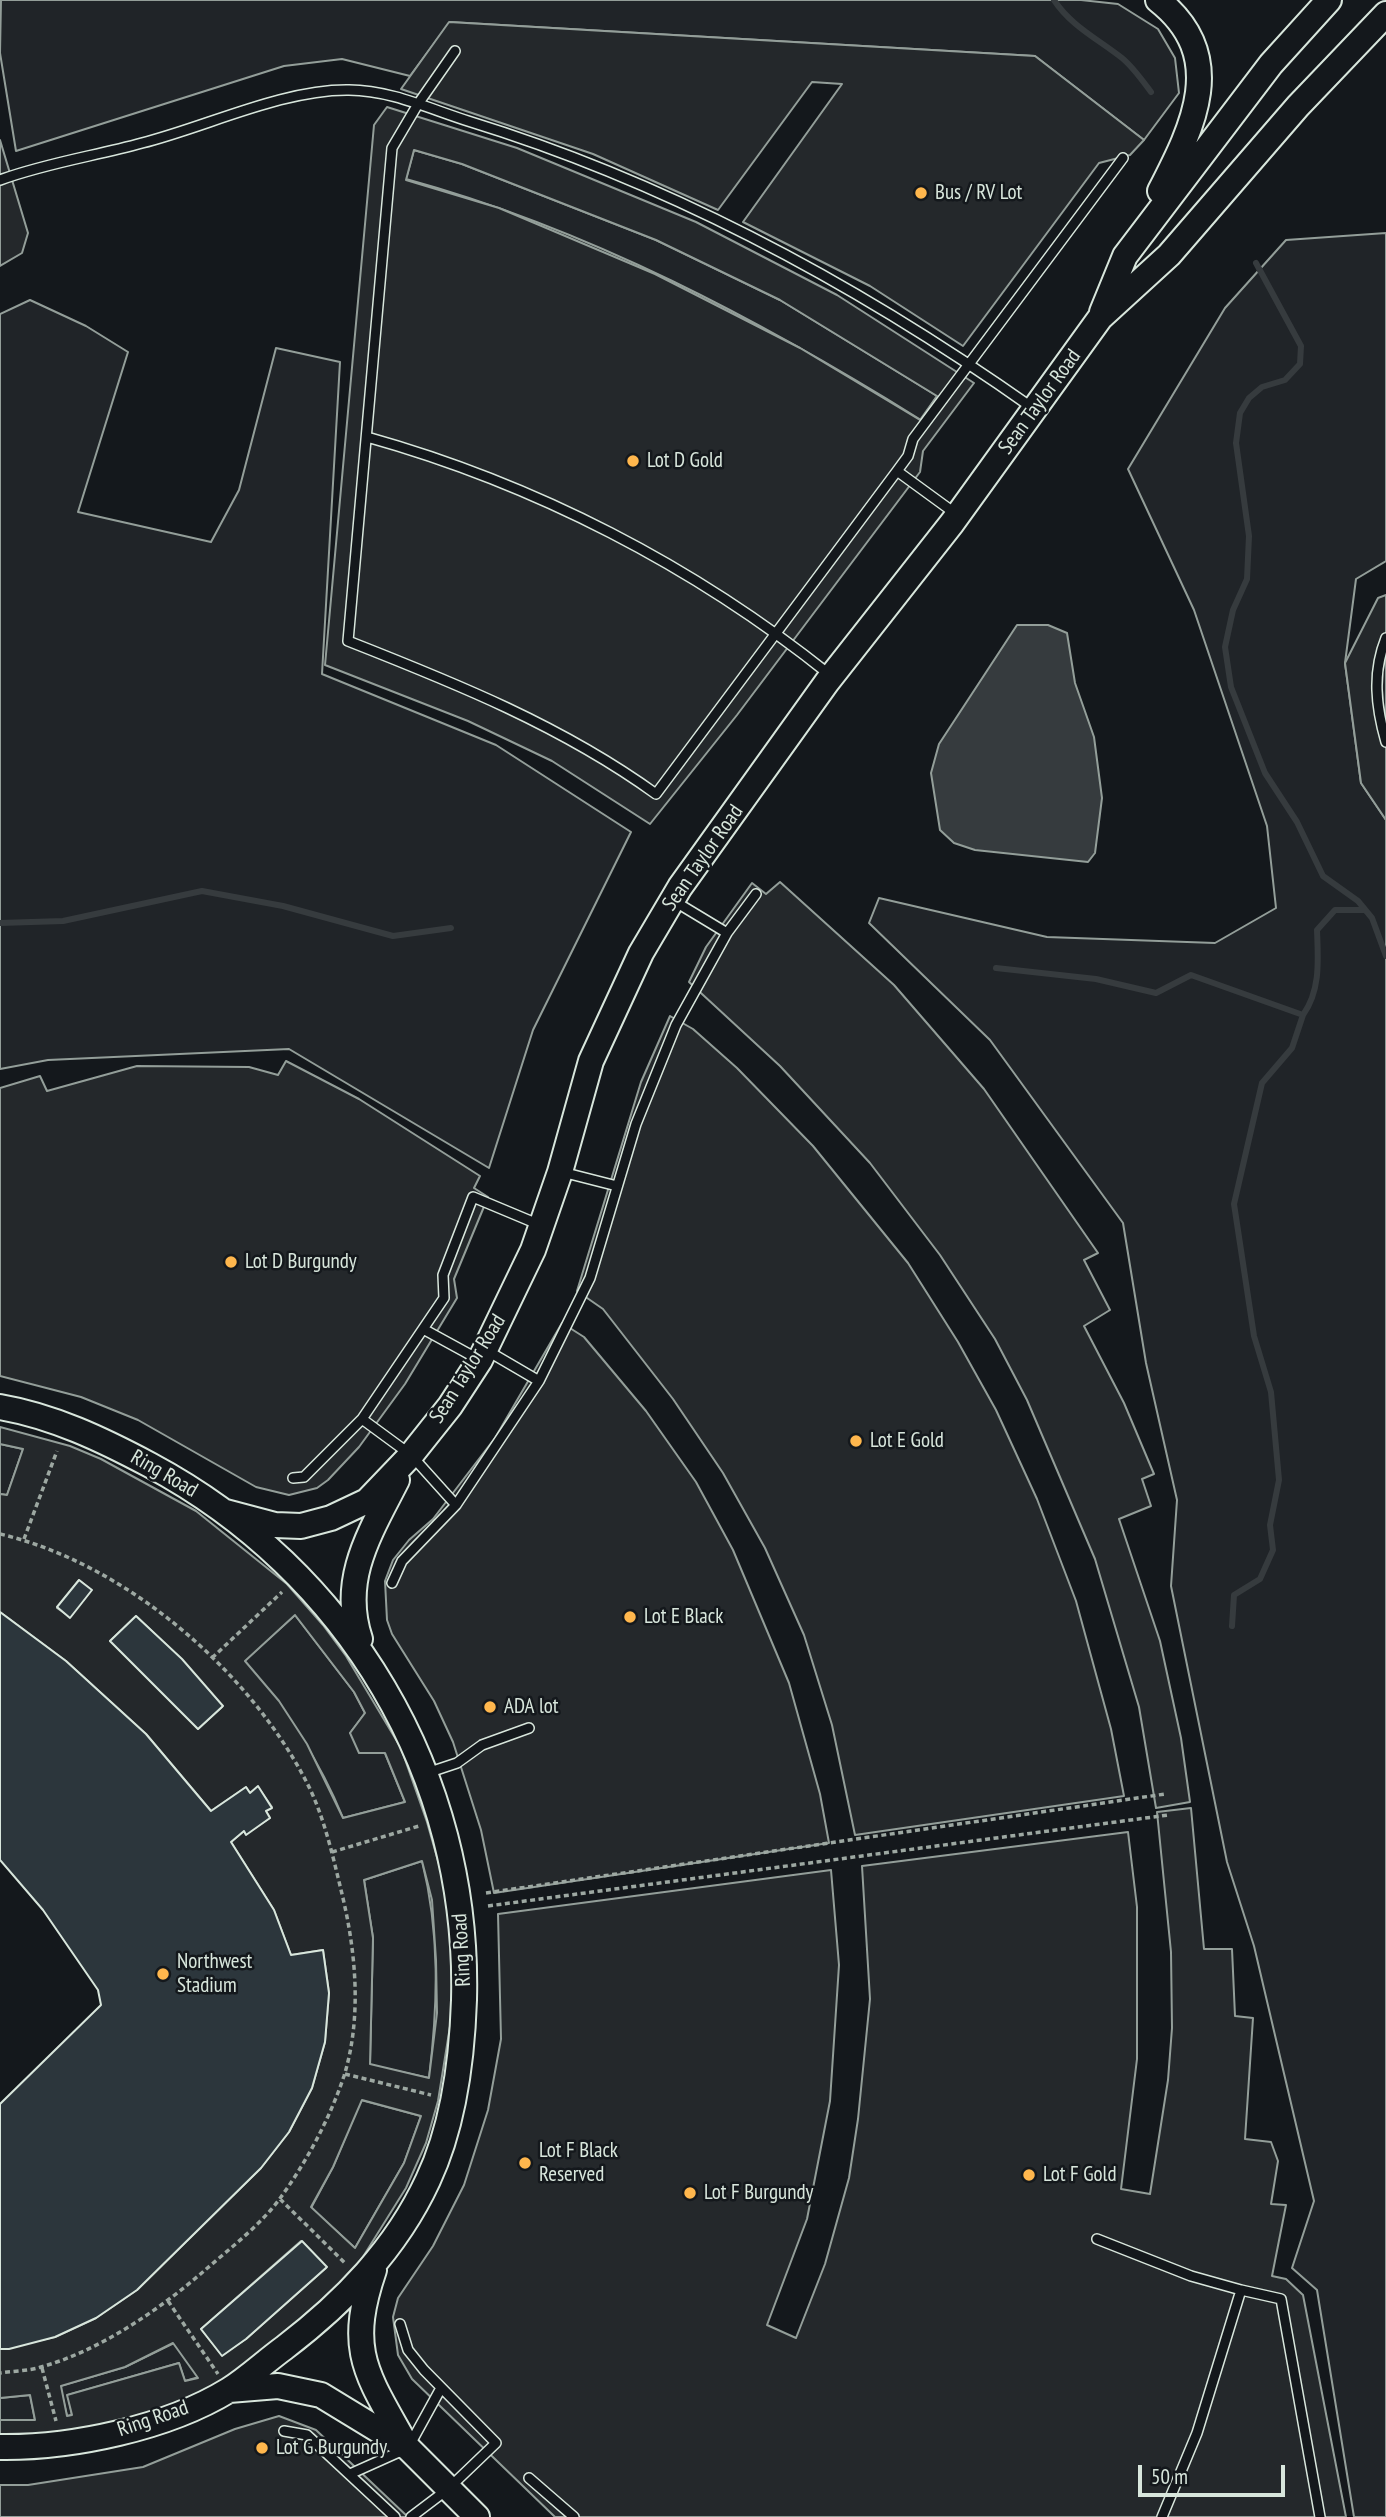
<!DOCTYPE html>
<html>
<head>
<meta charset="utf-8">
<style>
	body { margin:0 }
	#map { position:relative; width:1386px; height:2517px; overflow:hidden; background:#14181c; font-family:"PT Sans Narrow",sans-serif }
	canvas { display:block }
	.scale { position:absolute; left:1138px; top:2465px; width:147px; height:32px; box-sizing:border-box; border:4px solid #d8e6dc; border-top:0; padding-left:9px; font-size:21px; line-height:24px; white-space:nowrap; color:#d8e6dc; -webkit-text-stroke:5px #14181c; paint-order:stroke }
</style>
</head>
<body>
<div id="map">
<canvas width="1386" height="2517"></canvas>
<div class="scale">50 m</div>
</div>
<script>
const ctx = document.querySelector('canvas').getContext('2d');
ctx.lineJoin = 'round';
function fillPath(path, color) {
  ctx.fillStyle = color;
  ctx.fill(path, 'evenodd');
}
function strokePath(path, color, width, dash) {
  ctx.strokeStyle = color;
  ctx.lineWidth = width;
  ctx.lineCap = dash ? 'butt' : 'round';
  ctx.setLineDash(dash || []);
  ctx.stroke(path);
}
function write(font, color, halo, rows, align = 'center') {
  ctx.font = font + ' "PT Sans Narrow",sans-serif';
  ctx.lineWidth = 5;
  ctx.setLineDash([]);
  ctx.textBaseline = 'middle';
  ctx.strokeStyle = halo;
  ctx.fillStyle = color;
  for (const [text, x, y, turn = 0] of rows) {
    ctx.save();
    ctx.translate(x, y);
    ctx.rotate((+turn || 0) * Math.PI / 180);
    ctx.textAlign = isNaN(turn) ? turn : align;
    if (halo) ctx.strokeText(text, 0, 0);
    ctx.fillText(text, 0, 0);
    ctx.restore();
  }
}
const green = new Path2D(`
	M1 0H1081L1118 4 1158 29 1175 58 1179 93 1144 140 1035 56 450 22 410 76 342 59 284 66 16 151 0 53Z
	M414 150 462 164 656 240 780 300 937 396 921 420C760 320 589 229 406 179Z
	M1386 233V561L1356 579 1345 663 1361 783 1386 820V2517H1354L1317 2290 1292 2268 1314 2201 1254 1946 1227 1862 1171 1586 1177 1500 1146 1363 1123 1223 990 1040 869 923 879 898 1047 937 1215 943 1276 908 1267 826 1194 610 1128 469 1225 308 1286 240Z
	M30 300 86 326 128 352 78 512 211 542 239 490 276 348 340 362 322 674 496 745 631 832 533 1030 489 1168 289 1049 48 1060 0 1069V314Z
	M0 1444 23 1449 7 1495 0 1494Z
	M295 1615 354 1692 365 1713 350 1733 385 1753 405 1802 343 1818C319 1759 286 1709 244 1661Z
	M422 1861C440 1933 438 2004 429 2078L370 2065 373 1938 364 1880Z
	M361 2100 421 2116 404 2163 355 2248 311 2208 333 2167Z
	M174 2343 199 2377 185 2381 179 2363 68 2395 72 2415 67 2416 60 2386 125 2367Z
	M30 2395 35 2420H0V2398Z`);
fillPath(green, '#202428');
strokePath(green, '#939e99', 2);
const parking = new Path2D(`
	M449 22 1035 56 1144 140 1130 155 1099 163 963 346 870 286 743 222 842 84 812 82 718 210 593 154 401 89Z
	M387 107 517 148 696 222 837 295 974 383 923 451 920 472 737 715 650 824 552 761 468 721 325 665 374 125ZM414 150 462 164 656 240 780 300 937 396 920 420 800 348 655 274 499 208 406 180Z
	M0 140 28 233 22 253 0 266Z
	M1386 595V820L1361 783 1345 663 1378 598Z
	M780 882 894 985 984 1089 1098 1253 1084 1260 1110 1310 1084 1326 1124 1403 1154 1474 1142 1479 1151 1506 1119 1519 1160 1641 1181 1738 1190 1802 1156 1808 1139 1707 1095 1559 1027 1400 995 1339 940 1255 870 1163 780 1066 689 982 706 947 752 883 766 894Z
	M670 1016 693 1029 737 1068 813 1146 908 1263 958 1342 996 1410 1037 1499 1076 1601 1111 1729 1124 1796 855 1835 832 1725 804 1635 765 1548 723 1473 673 1399 603 1309 577 1291 641 1082Z
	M286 1061 359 1099 480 1176 474 1188 488 1197 454 1279 457 1298 405 1384 359 1447 328 1480 317 1488 289 1495 256 1487 138 1420 81 1397 0 1376V1088L40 1076 47 1091 137 1066 249 1067 278 1075Z
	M562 1323 584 1337 646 1411 696 1482 733 1550 789 1683 820 1794 829 1843 494 1893 481 1830 453 1742 434 1701 392 1634 387 1620 385 1581 393 1560 409 1540 433 1519 495 1438Z
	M0 1427 70 1446 101 1459 196 1511 287 1584 323 1625 346 1656 401 1748 427 1822 442 1875 452 1943V2014L438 2101 426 2143 406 2188 356 2268 320 2308 217 2385 168 2407 130 2420 72 2432 0 2436V2420H35L30 2395 0 2398V2349L55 2337 96 2318 137 2290 261 2168 289 2132 312 2088 325 2042 329 1993 323 1950 291 1955 274 1910 231 1842 244 1831 246 1834 270 1818 266 1811 272 1807 258 1787 250 1793 246 1787 211 1811 146 1734 66 1661 0 1612V1494L7 1495 23 1449 0 1444ZM79 1580 91 1590 70 1617 57 1608ZM295 1615 354 1692 365 1713 350 1733 359 1753H385L405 1802 343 1818 307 1744 279 1701 245 1661ZM136 1616 181 1659 222 1707 198 1729 110 1641ZM422 1861 432 1900 436 1960 437 2013 429 2078 370 2064 373 1938 364 1880ZM362 2100 421 2116 404 2163 355 2248 311 2207 333 2167ZM301 2241 326 2268 246 2339 222 2355 201 2329ZM173 2343 198 2378 185 2381 179 2363 67 2395 72 2415 67 2416 61 2386 125 2367Z
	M1191 1808 1204 1949H1232L1235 2016 1253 2018 1245 2139 1271 2142 1278 2161 1271 2204 1286 2205 1272 2276 1286 2279 1303 2295 1346 2517H555L412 2379 398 2355 393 2317 398 2298 433 2246 464 2185 488 2110 501 2039 498 1914 831 1870 839 1965 830 2101 807 2219 767 2325 796 2338 825 2264 849 2178 858 2119 870 1999 862 1866 1128 1832 1137 1907V2059L1121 2189 1150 2194 1168 2080 1172 2028 1171 1952 1157 1812Z
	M279 2416 316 2430 408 2517H0V2485H28L143 2467 235 2429Z`);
fillPath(parking, '#24282b');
strokePath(parking, '#939e99', 2);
const water = new Path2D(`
	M1017 625H1048L1067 633 1075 683 1094 737 1102 798 1095 853 1088 862 975 850 954 843 940 830 931 773 939 744Z`);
fillPath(water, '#363b3e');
strokePath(water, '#939e99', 2);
strokePath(new Path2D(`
	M1054 0C1071 26 1098 39 1122 58 1133 67 1142 80 1151 92
	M1256 263 1301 346 1300 364 1285 380 1262 387 1249 398 1240 413 1236 443 1249 536 1247 579 1233 610 1225 647 1231 687 1265 773 1297 822 1323 876 1358 901 1372 918 1386 956
	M0 923 63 921 202 891 283 906 393 936 451 928
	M996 968 1096 979 1156 993 1191 975 1303 1015C1321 990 1318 959 1317 930L1335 910H1365
	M1232 1626 1234 1595 1260 1579 1273 1550 1270 1525 1279 1480 1271 1392 1254 1336 1234 1204 1262 1083 1292 1048 1303 1015`), '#363b3e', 6);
const building = new Path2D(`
	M79 1580 92 1590 70 1618 57 1607Z
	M0 1612 66 1661 146 1734 211 1811 246 1787 250 1793 258 1786 272 1808 266 1811 270 1818 246 1835 244 1831 231 1842 274 1910 291 1955 323 1950 329 1993 325 2042 312 2088 289 2132 261 2168 137 2290 96 2318 55 2337 9 2349H0V2104L101 2005 98 1990 43 1910 0 1860Z
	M136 1616 182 1659 223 1706 198 1729 110 1641Z
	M302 2241 327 2267 246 2339 222 2356 201 2329Z`);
fillPath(building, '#2c363c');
strokePath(building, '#d8e6dc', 2);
const service = new Path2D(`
	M455 51 418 104 392 148 348 641C455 683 562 726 656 794L897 471 908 456 913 439 1123 158
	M0 180C46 163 95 156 142 143 206 127 283 89 349 90 390 90 430 109 468 121 673 184 860 286 1034 409
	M367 437C535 484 694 566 830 675
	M897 471 956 514
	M1386 638C1372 673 1376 707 1386 742
	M674 901 727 933
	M562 1172 617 1186
	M425 1330 478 1359
	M486 1350 539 1381
	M362 1419 411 1455 456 1505
	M293 1478 304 1477 362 1419 444 1298 443 1275 473 1197 540 1225
	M392 1583 402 1561 456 1505 539 1381 590 1278 636 1124 676 1025 727 933 756 894
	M427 1773 457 1763 482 1745 529 1728
	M1097 2239 1191 2276 1241 2290
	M400 2324 408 2350 424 2370 496 2443 448 2489 411 2517
	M284 2431 307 2435 395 2517
	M350 2474 408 2448 441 2388
	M529 2478 574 2517
	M1162 2517 1197 2433 1241 2290 1281 2299 1320 2517`);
const secondary = new Path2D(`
	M1158 0C1229 56 1193 127 1160 191
	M1102 312 1125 256 1271 64 1329 0
	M0 1407C53 1416 103 1440 150 1465 348 1571 470 1775 464 2000 462 2061 454 2125 428 2180 396 2249 344 2302 284 2348 266 2361 248 2378 229 2390 167 2428 72 2448 0 2447
	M226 1512 275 1525 301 1526 331 1518 367 1501 411 1455 450 1406 480 1360 533 1250 560 1172 591 1061 641 953 680 887 827 682 952 523 1100 318 1169 255 1298 106 1386 14
	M360 1639C340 1579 370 1533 397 1480
	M374 2270C346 2352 367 2374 406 2445
	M229 2390 278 2386 321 2395 408 2448 477 2517`);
strokePath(service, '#d8e6dc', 12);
strokePath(secondary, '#d8e6dc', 28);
strokePath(new Path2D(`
	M0 1534C124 1563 247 1668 306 1781 324 1815 333 1857 342 1894 356 1952 362 2018 344 2076 330 2118 307 2161 281 2197 261 2225 229 2249 204 2271 159 2310 99 2351 41 2367 28 2371 13 2371 0 2373
	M24 1539 57 1451
	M212 1658 282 1592
	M332 1852 419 1826
	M486 1893 1165 1794
	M488 1906 1168 1815
	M345 2074 431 2095
	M280 2199 346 2264
	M168 2301 218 2374
	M42 2368 56 2421`), '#9da8a2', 3.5, [5, 3.5]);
strokePath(service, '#14181c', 9);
strokePath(secondary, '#14181c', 24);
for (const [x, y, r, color] of [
	[921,193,7,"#ffb74d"],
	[633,461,7,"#ffb74d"],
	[231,1262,7,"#ffb74d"],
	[856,1441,7,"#ffb74d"],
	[630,1617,7,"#ffb74d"],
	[490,1707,7,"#ffb74d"],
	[163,1974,7,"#ffb74d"],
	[525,2163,7,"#ffb74d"],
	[1029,2175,7,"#ffb74d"],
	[690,2193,7,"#ffb74d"],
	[262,2448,7,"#ffb74d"]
]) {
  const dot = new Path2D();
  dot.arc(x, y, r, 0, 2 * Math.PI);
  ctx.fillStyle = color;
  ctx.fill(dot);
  strokePath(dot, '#14181c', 2.5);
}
write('21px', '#d8e6dc', '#14181c', [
	["Bus / RV Lot",935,193],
	["Lot D Gold",647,461],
	["Lot D Burgundy",245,1262],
	["Lot E Gold",870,1441],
	["Lot E Black",644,1617],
	["ADA lot",504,1707],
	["Northwest",177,1962],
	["Stadium",177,1986],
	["Lot F Black",539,2151],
	["Reserved",539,2175],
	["Lot F Gold",1043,2175],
	["Lot F Burgundy",704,2193],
	["Lot G Burgundy",276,2448]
], 'left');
write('21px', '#d8e6dc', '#14181c', [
	["Sean Taylor Road",1040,402,-54],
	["Sean Taylor Road",703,858,-55],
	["Sean Taylor Road",468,1369,-58],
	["Ring Road",164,1474,30],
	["Ring Road",462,1950,-93],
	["Ring Road",153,2419,-19]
]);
</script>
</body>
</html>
